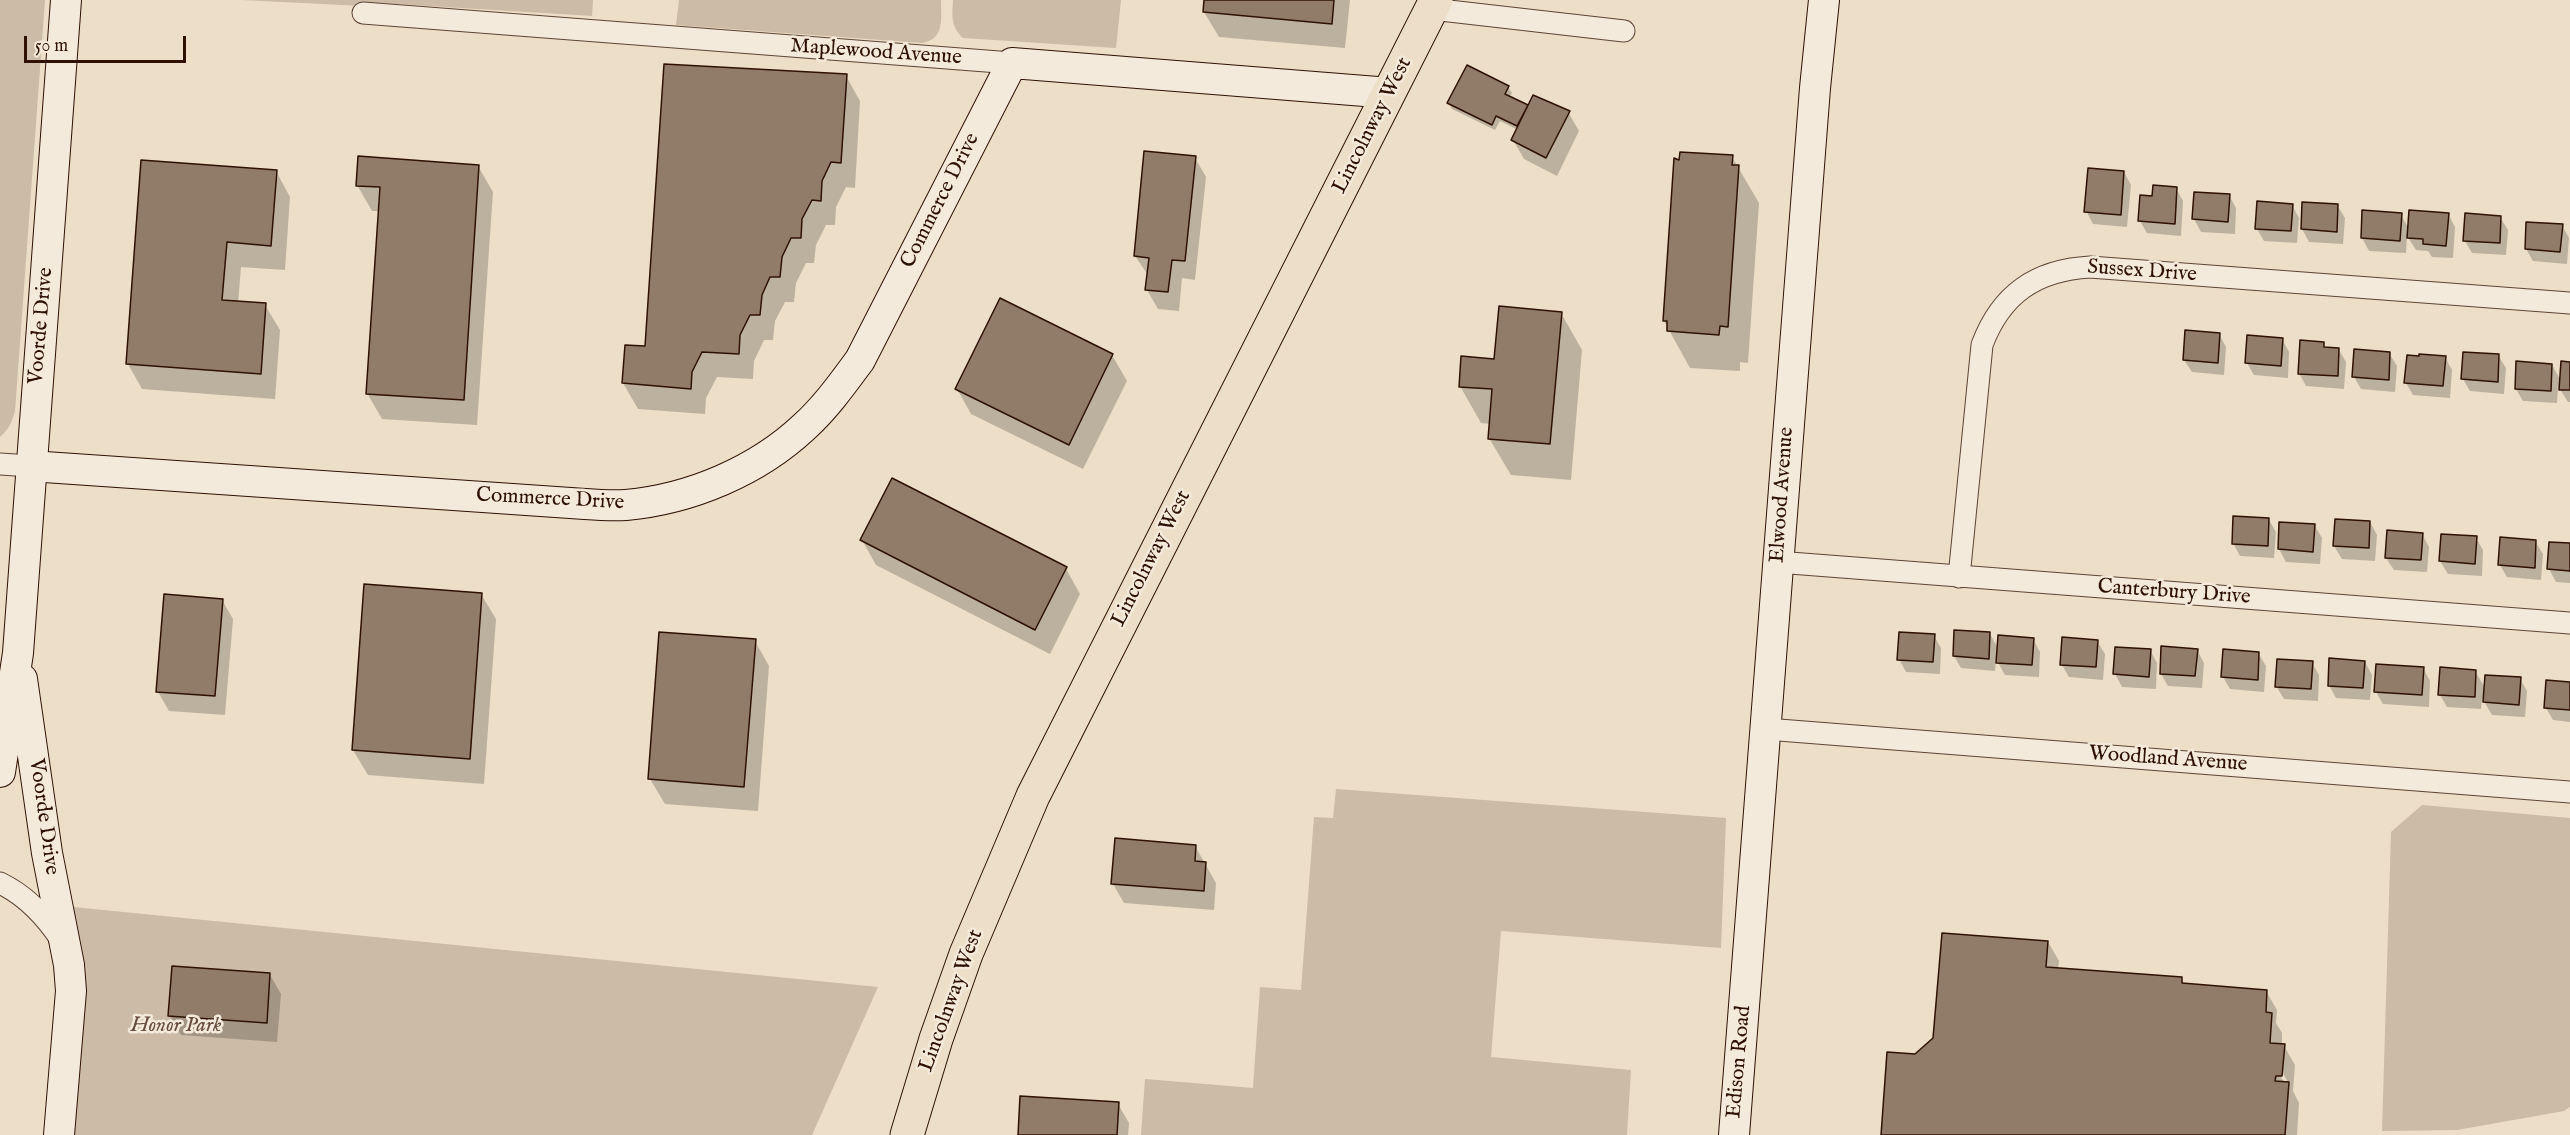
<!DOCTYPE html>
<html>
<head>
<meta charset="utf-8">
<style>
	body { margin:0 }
	#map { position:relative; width:2570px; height:1135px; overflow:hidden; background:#ecdec7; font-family:"IM FELL English",serif }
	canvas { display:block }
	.scale { position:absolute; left:24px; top:36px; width:162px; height:27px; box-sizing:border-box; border:3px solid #2f1104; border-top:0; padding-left:8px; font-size:18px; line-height:21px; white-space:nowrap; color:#2f1104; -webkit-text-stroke:4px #f3eadb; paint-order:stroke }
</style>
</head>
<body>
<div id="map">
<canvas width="2570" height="1135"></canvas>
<div class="scale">50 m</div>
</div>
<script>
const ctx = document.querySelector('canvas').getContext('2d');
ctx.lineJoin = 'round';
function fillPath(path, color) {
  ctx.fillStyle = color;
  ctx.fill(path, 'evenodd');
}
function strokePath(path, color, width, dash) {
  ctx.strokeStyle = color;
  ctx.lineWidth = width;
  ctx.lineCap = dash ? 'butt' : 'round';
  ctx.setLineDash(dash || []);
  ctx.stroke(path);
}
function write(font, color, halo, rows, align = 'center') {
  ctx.font = font + ' "IM FELL English",serif';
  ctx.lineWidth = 5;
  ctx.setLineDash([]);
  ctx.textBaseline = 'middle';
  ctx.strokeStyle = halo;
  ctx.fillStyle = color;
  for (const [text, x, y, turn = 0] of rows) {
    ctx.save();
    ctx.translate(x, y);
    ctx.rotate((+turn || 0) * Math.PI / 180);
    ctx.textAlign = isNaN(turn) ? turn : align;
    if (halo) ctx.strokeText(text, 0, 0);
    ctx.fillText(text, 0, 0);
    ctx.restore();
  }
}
fillPath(new Path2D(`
	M0 0H45L15 411C12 422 9 429 0 437Z
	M241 0H593L592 16 363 2V6Z
	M679 0H941C941 19 945 39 922 43L676 25Z
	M953 0H1121L1116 48 963 38C951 27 952 16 953 0Z
	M1336 789 1726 818 1721 948 1501 931 1491 1057 1631 1070 1627 1135H1141L1145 1079 1253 1088 1260 987 1301 990 1314 817 1333 818Z
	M2422 805 2570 818V1107L2564 1111 2457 1130 2382 1131 2391 832Z
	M73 907 878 987 812 1135H56Z`), '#ccbba6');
fillPath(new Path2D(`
	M1205 0H1350L1345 48 1219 37 1204 12Z
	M846 76 860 101 855 188 846 187 836 207 835 225H826L816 245 814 263H806L796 283 794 302H785L775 321 773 340H764L754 361 753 379 717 377 706 398 705 414 638 409 623 383 626 346 646 347Z
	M1508 87 1512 93 1509 97 1528 108 1568 112 1579 131 1557 176 1524 159 1513 140 1518 130 1500 121 1495 130 1452 109 1449 103Z
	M1732 157 1759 203 1748 363 1740 362V371L1690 368 1664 321 1681 162Z
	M1195 158 1206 177 1195 280 1182 278 1179 311 1158 309 1147 290 1148 275 1135 256Z
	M478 166 493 192 477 425 382 419 367 393 380 211H372L357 185Z
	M276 171 290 197 285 270 241 267 238 303 265 305 280 330 275 399 142 389 128 364Z
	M2124 172 2131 185 2127 227 2093 224 2086 211Z
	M2176 188 2183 201 2181 236 2147 233 2140 221 2153 197Z
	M2229 195 2236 208 2235 234 2201 232 2194 219Z
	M2292 205 2299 218 2297 243 2264 241 2257 229Z
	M2337 205 2345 218 2343 244 2309 242 2302 229Z
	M2448 214 2455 227 2453 258 2432 257 2428 251 2416 250 2407 236 2406 253 2369 251 2362 238 2401 215 2409 229Z
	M2500 217 2508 230 2506 255 2472 253 2465 241Z
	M2562 225 2569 238 2567 264 2533 261 2526 249Z
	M1000 300 1112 355 1127 381 1083 469 971 414 957 389Z
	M1561 313 1582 350 1571 480 1511 475 1489 438 1491 424 1481 423 1460 386Z
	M2219 334 2226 347 2224 375 2192 372 2184 360Z
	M2282 339 2289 352 2288 378 2254 375 2247 363Z
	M2323 343 2326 349 2339 350 2346 362 2344 389 2306 386 2299 373Z
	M2389 353 2397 366 2395 392 2361 389 2354 377Z
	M2498 355 2506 368 2504 394 2470 391 2463 379Z
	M2445 357 2452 370 2450 398 2413 395 2406 383Z
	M2570 363V402H2568L2558 386 2557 403 2523 401 2516 389 2552 365 2561 381Z
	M2269 520 2276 532 2274 558 2240 556 2233 543Z
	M2370 522 2377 535 2375 561 2342 559 2334 546Z
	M2315 526 2322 538 2320 564 2286 562 2279 549Z
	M2422 534 2429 547 2427 572 2394 570 2386 558Z
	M2476 538 2483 550 2482 576 2448 574 2440 561Z
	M862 540 1066 569 1080 594 1050 654 876 565Z
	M2535 541 2543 554 2541 580 2507 577 2500 565Z
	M2550 543 2570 544V583L2556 582 2549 569Z
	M481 594 496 619 484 784 368 775 353 750Z
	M222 600 233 619 225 715 169 711 158 692Z
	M1990 634 1999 650 2033 639 2040 652 2039 677 2005 675 1996 659 1995 671 1961 668 1954 656Z
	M1934 636 1941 648 1940 674 1906 672 1899 659Z
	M755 641 769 666 758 811 665 804 650 779Z
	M2097 641 2105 654 2103 680 2069 677 2062 665Z
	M2150 650 2157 663 2156 689 2122 687 2115 674Z
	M2197 650 2204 663 2202 688 2168 686 2161 674Z
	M2258 653 2266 666 2264 692 2230 689 2223 677Z
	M2365 662 2372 675 2370 700 2336 698 2329 685Z
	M2312 663 2319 675 2318 701 2284 699 2276 686Z
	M2423 668 2430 681 2429 707 2383 704 2376 692Z
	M2475 671 2485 688 2520 679 2527 691 2525 717 2492 715 2482 698 2481 709 2447 707 2440 695Z
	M2570 683V722L2553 720 2546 708Z
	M1195 846 1216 883 1214 910 1124 903 1113 884Z
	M2048 942 2059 961 2058 969 2181 978 2185 985 2266 991 2277 1010 2276 1023 2282 1033V1046H2284L2295 1065 2293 1091 2299 1103 2297 1135H1883L1915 1056ZM2280 1068 2289 1084H2285L2277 1070Z
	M270 975 281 994 277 1042 181 1035 170 1016Z
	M1118 1104 1129 1123 1128 1135H1020Z`), '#0003');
const building = new Path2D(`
	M1204 0H1334L1332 24 1203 12Z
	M664 64 847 74 841 163 831 162 822 181 821 201 812 200 802 219 801 238H791L782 257 780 277H770L762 295 760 315H750L740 335 739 354 702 352 692 372 691 389 622 383 625 345 645 346Z
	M1467 65 1509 86 1505 94 1528 105 1517 126 1496 116 1492 125 1447 103Z
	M1533 95 1570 111 1546 158 1511 140Z
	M1144 151 1196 156 1185 261 1172 260 1168 292 1145 290 1149 258 1134 256Z
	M1680 152 1733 155 1732 165H1739L1728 327 1720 326 1719 335 1667 331V321H1663L1674 158 1679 160Z
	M358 156 479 165 464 400 366 394 380 187 356 186Z
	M141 160 277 170 271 246 227 242 222 300 266 303 261 374 126 364Z
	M2088 168 2124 171 2121 215 2084 212Z
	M2153 185 2177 187 2175 224 2138 221 2140 195 2152 196Z
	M2194 192 2230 194 2228 222 2192 219Z
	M2257 201 2293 204 2291 231 2255 229Z
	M2302 202 2338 204 2337 232 2301 229Z
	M2362 210 2402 213 2400 241 2361 238Z
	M2409 210 2449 213 2446 246 2423 244V239L2407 238Z
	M2465 213 2501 216 2500 243 2463 241Z
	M2526 222 2563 224 2560 252 2525 249Z
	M1000 298 1113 354 1069 445 955 389Z
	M1499 306 1562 312 1550 444 1488 439 1492 389 1459 387 1461 356 1494 359Z
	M2185 330 2220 333 2218 363 2183 360Z
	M2247 335 2283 338 2281 366 2245 363Z
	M2300 340 2324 342V347L2339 348 2338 376 2298 374Z
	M2354 349 2390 352 2389 380 2352 377Z
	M2463 352 2499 354 2498 382 2461 379Z
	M2419 354 2446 356 2443 386 2404 383 2407 355 2419 356Z
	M2516 361 2552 364 2551 391 2515 389Z
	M2561 361 2570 362V390H2559Z
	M892 478 1067 567 1035 630 860 540Z
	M2233 516 2269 518 2268 546 2232 544Z
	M2335 519 2370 521 2369 548 2333 546Z
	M2279 522 2315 524 2313 552 2278 549Z
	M2387 530 2423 533 2421 560 2385 558Z
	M2441 534 2477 536 2475 564 2439 561Z
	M2500 537 2536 540 2535 568 2498 565Z
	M2549 542 2570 543V571L2547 569Z
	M364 584 482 593 470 759 352 750Z
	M164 594 223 599 215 696 156 692Z
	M1954 630 1990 632 1989 659 1953 656Z
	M659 632 756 639 744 787 648 779Z
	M1899 632 1935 634 1933 662 1897 660Z
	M1998 635 2034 638 2032 665 1996 663Z
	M2062 637 2098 640 2096 667 2060 665Z
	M2161 646 2198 649 2195 676 2160 674Z
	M2115 647 2151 649 2149 677 2113 674Z
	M2223 649 2259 652 2258 680 2221 677Z
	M2329 658 2365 661 2363 688 2328 686Z
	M2277 659 2313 661 2311 689 2275 687Z
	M2376 664 2424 667 2422 695 2374 692Z
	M2440 667 2476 670 2475 697 2438 695Z
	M2485 675 2521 677 2519 705 2483 702Z
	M2546 680 2570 682V710L2544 708Z
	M1115 838 1196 845 1195 861 1206 862 1204 891 1111 884Z
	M1942 933 2048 941 2046 967 2182 977V983L2267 990 2266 1012 2272 1013 2270 1043 2285 1044 2282 1076H2276L2275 1081 2289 1082 2285 1135H1881L1887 1052 1915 1054 1933 1038Z
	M172 966 270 973 267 1023 168 1016Z
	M1020 1096 1119 1102 1117 1135H1018Z`);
fillPath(building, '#917c69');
strokePath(building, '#2f1104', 1.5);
const street = new Path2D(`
	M1432 9 1624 31
	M363 13 1012 63
	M0 464 30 466
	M1777 562 2570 623
	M1959 577 1982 345C2001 294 2036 270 2090 267L2570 303
	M1766 729 2570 792
	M0 883C25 895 46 917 61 940`);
const secondary = new Path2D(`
	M30 466 585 504C598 505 613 506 626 505 691 499 757 471 804 427 826 407 843 383 860 360L1012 63 1390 93
	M22 679 47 853 69 965 71 991 59 1135
	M0 772 18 653 66 0
	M1734 1135 1815 88 1824 0`);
const primary = new Path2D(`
	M907 1135 936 1039 966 954 1033 796 1436 0`);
strokePath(street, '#5e4435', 23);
strokePath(secondary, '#2f1104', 32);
strokePath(primary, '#2f1104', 35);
strokePath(street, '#f3eadb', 21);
strokePath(secondary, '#f3eadb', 30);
strokePath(primary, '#ecdec7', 33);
write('21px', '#2f1104', '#f3eadb', [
	["Maplewood Avenue",876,53,4],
	["Lincolnway West",1373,126,-63],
	["Commerce Drive",941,201,-63],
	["Sussex Drive",2142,272,4],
	["Voorde Drive",42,326,-85],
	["Elwood Avenue",1783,495,-86],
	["Commerce Drive",550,500,3],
	["Lincolnway West",1152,559,-63],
	["Canterbury Drive",2174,593,4],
	["Woodland Avenue",2168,760,4],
	["Voorde Drive",43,817,82],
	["Lincolnway West",952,1001,-70],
	["Edison Road",1740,1062,-85]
]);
write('italic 21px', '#664c3d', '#f3eadb', [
	["Honor Park",176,1027]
]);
</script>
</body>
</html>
